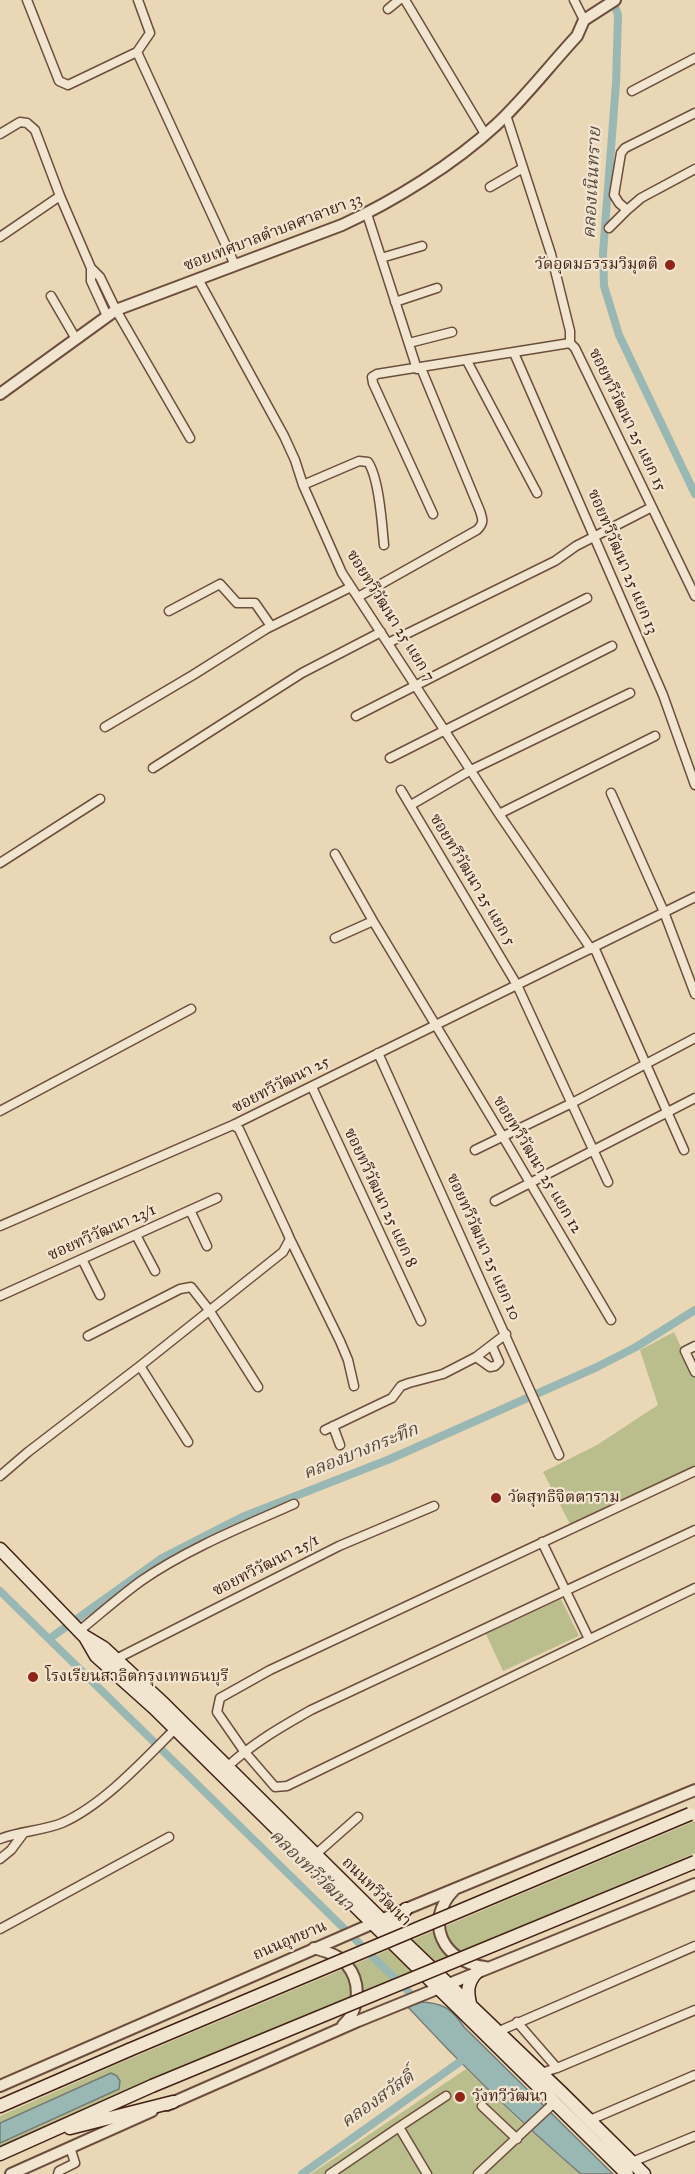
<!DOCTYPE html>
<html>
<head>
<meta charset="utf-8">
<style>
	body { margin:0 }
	canvas { display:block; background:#e9d7b6 }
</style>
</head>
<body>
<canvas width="695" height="2174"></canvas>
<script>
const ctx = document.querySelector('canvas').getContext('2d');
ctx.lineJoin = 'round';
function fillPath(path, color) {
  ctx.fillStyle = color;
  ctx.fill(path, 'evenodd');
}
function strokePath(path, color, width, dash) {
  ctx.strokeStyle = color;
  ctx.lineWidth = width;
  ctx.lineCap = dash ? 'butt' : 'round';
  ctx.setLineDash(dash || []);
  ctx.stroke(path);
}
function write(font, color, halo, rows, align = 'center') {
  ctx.font = font + ' "IM FELL Great Primer","Noto Serif Thai",serif';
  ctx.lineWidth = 4.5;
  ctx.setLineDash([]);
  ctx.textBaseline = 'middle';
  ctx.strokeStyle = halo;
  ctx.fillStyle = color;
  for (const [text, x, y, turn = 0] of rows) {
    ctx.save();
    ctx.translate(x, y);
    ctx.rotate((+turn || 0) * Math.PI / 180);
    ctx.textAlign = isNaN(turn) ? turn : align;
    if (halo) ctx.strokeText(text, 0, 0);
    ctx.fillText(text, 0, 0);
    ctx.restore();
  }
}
fillPath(new Path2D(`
	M674 1332 695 1377V1466L570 1524 543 1472 597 1445 658 1405 640 1350Z
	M561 1599 579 1636 503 1671 486 1634Z
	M695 1821V1853L127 2091 0 2149V2143L118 2089 120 2081 117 2075 111 2073 0 2123V2116L115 2065Z
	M466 2069 524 2125 581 2174H311Z`), '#b9be8c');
const water = new Path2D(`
	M422 2002C443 2003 452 2009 464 2027L613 2174H581C519 2121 462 2066 407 2006Z
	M111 2073 117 2076 120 2081 119 2089 0 2143V2123Z`);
fillPath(water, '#99b8b4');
strokePath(water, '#767c74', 1.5);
strokePath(new Path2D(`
	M613 0 618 15 616 83 603 253 604 286 619 335 695 494
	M0 1591 417 2000
	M49 1639 162 1558 242 1517 390 1459 597 1367 636 1347 695 1310
	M302 2174 468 2056`), '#99b8b4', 8);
const minor = new Path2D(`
	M27 0 59 81 68 85 137 52 150 33 138 0
	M405 0 485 134
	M574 0 584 20
	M388 9 399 0
	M137 52 235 265
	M632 91 695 58
	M695 113 625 148 621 153 614 195 619 203 627 210 641 198 695 169
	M506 115 551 254 570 331V343
	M0 134 20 122 27 123 35 130 60 196 91 268
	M490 187 523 168
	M367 214 417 369
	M609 228 627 210
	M0 237 60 196
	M381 258 422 246
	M198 279 284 436 295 460 303 485 342 573 499 814 591 949
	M51 296 76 339
	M395 302 437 288
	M107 316 91 281V268L100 277 116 310 190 438
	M409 343 452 332
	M514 353 663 695 695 785
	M467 361 537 493
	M303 485 359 461 368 462C379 478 382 524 384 545
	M433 514 373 383 372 377 377 374 570 343 575 348 695 596
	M358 597 477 530C484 523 483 520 480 511L421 368
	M169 611 220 584 237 603H255L271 626
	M388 643 555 561 576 546 652 507
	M356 716 587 598
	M105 727 193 675 266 629 351 587
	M390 758 612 646
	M153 768 302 673 381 632
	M401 790 517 985 608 1182
	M611 793 664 912 695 994
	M411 805 471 770 630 693
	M499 814 655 736
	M335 854 373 921 503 1137 611 1320
	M0 863 100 799
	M335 938 373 921
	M594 947 684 1150
	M378 1053 559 1455
	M312 1087 421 1321
	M0 1111 191 1009
	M475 1150 572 1103 695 1038
	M495 1201 695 1098
	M190 1210 207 1246
	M0 1226 233 1125 695 897
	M136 1235 155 1271
	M290 1239 340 1341 348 1360 354 1386
	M82 1259 100 1295
	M0 1296 217 1198
	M88 1336 180 1289 191 1287 209 1310 258 1387
	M695 1346 685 1351 695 1372
	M476 1357 506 1334
	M140 1366 188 1442
	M333 1426 340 1445
	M325 1430 392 1398 401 1386 409 1383 443 1374 476 1357 490 1367 495 1366 499 1362 492 1346
	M695 1471 270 1670 220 1698 217 1712 244 1751 275 1787 287 1786 695 1588
	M0 1476 28 1452 140 1366 283 1252 290 1239 287 1232 239 1129 233 1125
	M542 1542 589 1639
	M79 1631C100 1614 119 1597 141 1581 187 1549 242 1527 294 1504
	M116 1659 339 1546 434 1506
	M227 1767C253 1743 281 1727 311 1710L695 1530
	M0 1839C20 1831 42 1831 62 1823 103 1805 144 1760 175 1729
	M315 1855 358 1817
	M0 1859 11 1850 23 1834
	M0 1929 169 1837
	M517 2022 557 2068
	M497 2032 695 1946
	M541 2073 557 2068 695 2010
	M482 2106 517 2139
	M590 2120 695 2075
	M399 2127 446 2096
	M632 2162 695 2136
	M58 2174 59 2171 75 2163 70 2147
	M330 2174 399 2127 427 2174
	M478 2174 554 2103`);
const tertiary = new Path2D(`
	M0 394 116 310 342 225C394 201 454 164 496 125 525 98 550 65 577 36L584 20 615 0
	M454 1890C423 1922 443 1962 485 1967
	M314 1948C327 1952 339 1955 347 1965 362 1983 359 2011 343 2025
	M0 2086 406 1909 695 1790
	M167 2105 358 2021 695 1884
	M11 2174 152 2111`);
const secondary = new Path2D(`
	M0 1549 84 1636 104 1648 165 1705 396 1934 563 2094 644 2174
	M85 1637 96 1656 154 1708 627 2174
	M396 1934V1924L406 1909
	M471 2008C467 1992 466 1983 478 1971
	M0 2106 129 2050
	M70 2128 173 2102
	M0 2154 152 2086`);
strokePath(minor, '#6c4e3d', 11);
strokePath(tertiary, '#6c4e3d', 14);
strokePath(secondary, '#422115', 15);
strokePath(minor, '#f1e5d0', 8);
strokePath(tertiary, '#f1e5d0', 10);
strokePath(secondary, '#f1e5d0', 12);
const secondaryBridge = new Path2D(`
	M129 2050 690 1814
	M152 2086 695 1862`);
strokePath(secondaryBridge, '#422115', 15, []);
strokePath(secondaryBridge, '#f1e5d0', 12);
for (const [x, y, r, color] of [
	[670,265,6,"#8f2418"],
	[496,1498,6,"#8f2418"],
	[33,1677,6,"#8f2418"],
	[460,2097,6,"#8f2418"]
]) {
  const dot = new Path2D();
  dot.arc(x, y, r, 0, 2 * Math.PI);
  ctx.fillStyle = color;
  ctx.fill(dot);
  strokePath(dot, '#f1e5d0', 2);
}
write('16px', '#422115', '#f1e5d0', [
	["ซอยเทศบาลตำบลศาลายา 33",273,233,-21],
	["ซอยทวีวัฒนา 25 แยก 15",627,420,64],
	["ซอยทวีวัฒนา 25 แยก 13",622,562,67],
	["ซอยทวีวัฒนา 25 แยก 7",390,616,58],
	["ซอยทวีวัฒนา 25 แยก 5",472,880,59],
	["ซอยทวีวัฒนา 25",281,1085,-27],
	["ซอยทวีวัฒนา 25 แยก 12",537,1165,59],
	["ซอยทวีวัฒนา 25 แยก 8",380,1198,65],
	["ซอยทวีวัฒนา 23/1",102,1233,-24],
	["ซอยทวีวัฒนา 25 แยก 10",483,1247,66],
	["ซอยทวีวัฒนา 25/1",266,1566,-27],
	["ถนนทวีวัฒนา",376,1892,45],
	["ถนนอุทยาน",290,1941,-23]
]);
write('16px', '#422115', '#f1e5d0', [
	["วัดอุดมธรรมวิมุตติ",658,265,"right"],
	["วัดสุทธิจิตตาราม",508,1498],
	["โรงเรียนสาธิตกรุงเทพธนบุรี",45,1677],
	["วังทวีวัฒนา",472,2097]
], 'left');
write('italic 18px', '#58473d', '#f1e5d0', [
	["คลองเนินทราย",593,183,-87],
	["คลองบางกระทึก",361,1452,-22],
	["คลองทวีวัฒนา",311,1871,44],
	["คลองสวัสดิ์",378,2100,-35]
]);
</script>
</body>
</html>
